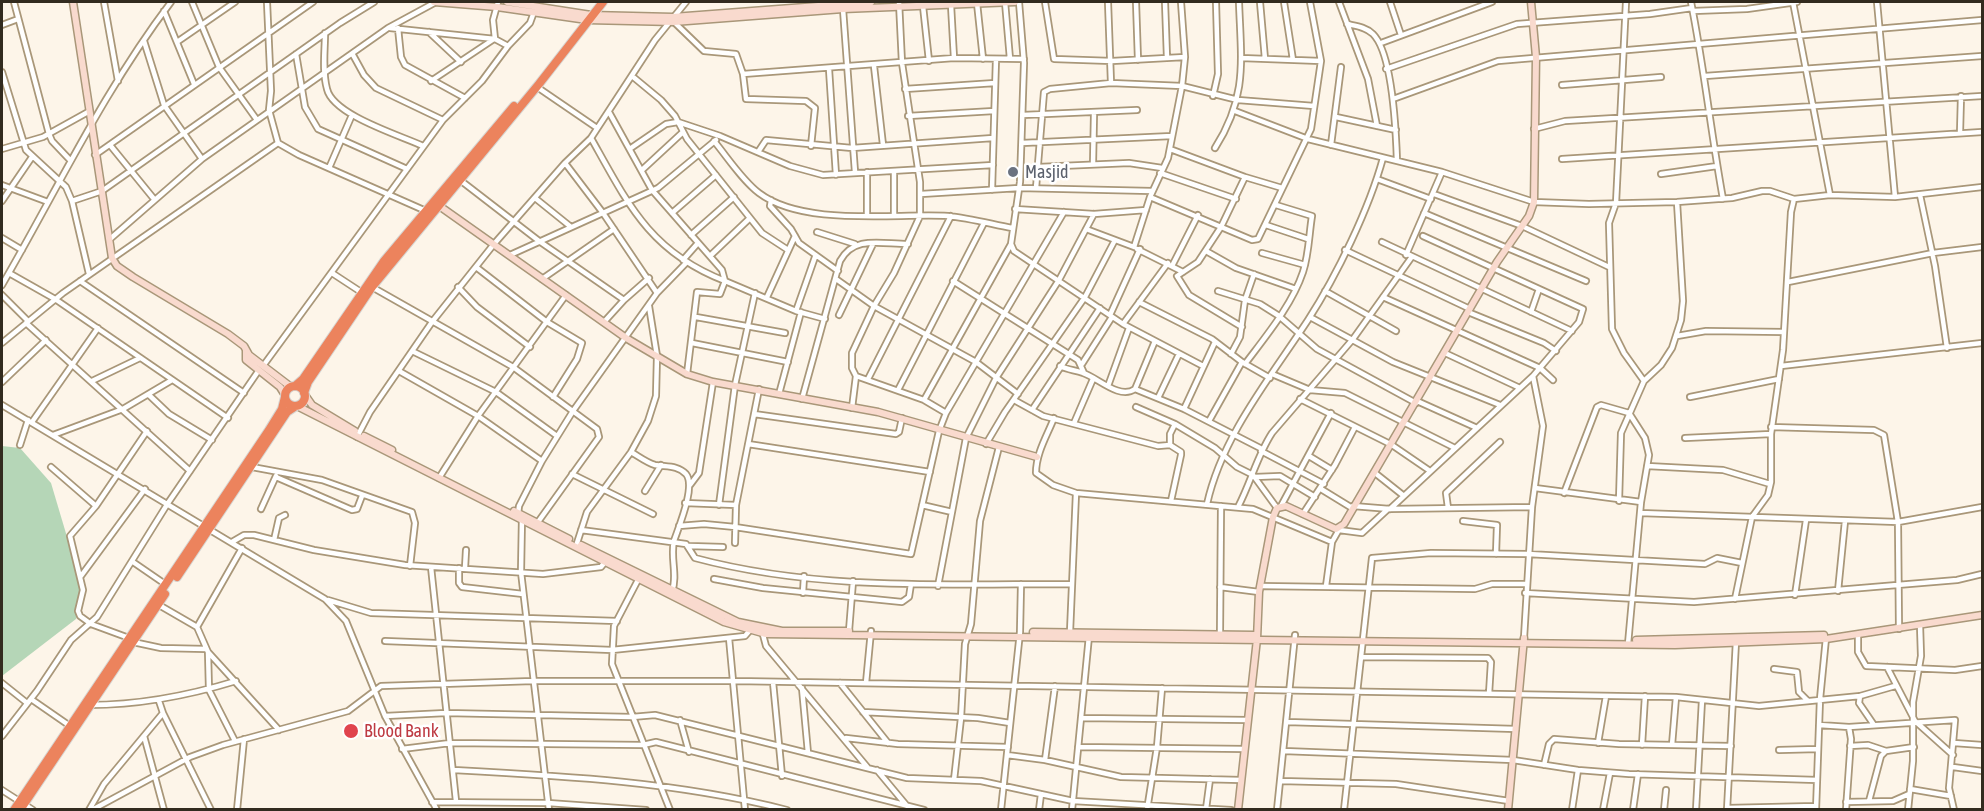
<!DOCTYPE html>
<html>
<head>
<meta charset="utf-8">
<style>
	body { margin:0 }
	#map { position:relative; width:1984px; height:811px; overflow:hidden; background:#fdf5e9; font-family:"Asap Condensed",sans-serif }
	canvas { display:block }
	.frame { position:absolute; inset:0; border:3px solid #322b1f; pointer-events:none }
</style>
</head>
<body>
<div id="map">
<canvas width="1984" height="811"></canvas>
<div class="frame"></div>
</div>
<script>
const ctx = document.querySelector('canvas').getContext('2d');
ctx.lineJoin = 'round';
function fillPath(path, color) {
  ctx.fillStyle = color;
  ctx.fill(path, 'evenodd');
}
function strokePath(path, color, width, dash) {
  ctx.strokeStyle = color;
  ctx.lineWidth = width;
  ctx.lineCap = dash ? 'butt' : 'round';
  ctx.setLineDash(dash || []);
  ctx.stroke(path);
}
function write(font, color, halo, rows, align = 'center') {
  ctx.font = font + ' "Asap Condensed",sans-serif';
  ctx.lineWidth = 5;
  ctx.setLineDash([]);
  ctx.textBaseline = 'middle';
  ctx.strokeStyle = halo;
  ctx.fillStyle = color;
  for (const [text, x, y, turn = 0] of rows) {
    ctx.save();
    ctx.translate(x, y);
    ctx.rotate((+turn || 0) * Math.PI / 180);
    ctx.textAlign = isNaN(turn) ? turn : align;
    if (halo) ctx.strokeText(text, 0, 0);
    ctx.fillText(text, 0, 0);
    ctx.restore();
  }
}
fillPath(new Path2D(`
	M2 446 20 448 51 483 84 594 76 619 2 676Z`), '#b5d6b7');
const street = new Path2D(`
	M14 2 49 134 52 141 70 160
	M104 2 118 81
	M192 2 219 67 257 120
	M267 2 271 91 269 110 278 143 299 155 426 211
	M1005 2 1010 59
	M1019 2 1024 63 1020 182 1011 244 1014 251 1123 324 1203 366
	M1045 2 1054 59 1112 61 1185 57
	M1108 2 1111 83
	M1136 2 1138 60
	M1165 2 1167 58
	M1260 2 1265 59
	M1284 2 1293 60
	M1339 2 1368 79 1377 126
	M1390 2 1401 35
	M1626 2 1616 203 1609 223 1612 329 1624 353 1644 381
	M1691 2C1704 67 1711 133 1723 199
	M1793 2 1830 195
	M1877 2 1895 197
	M977 3 983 59
	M951 5 954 58
	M923 6 929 61
	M843 9 855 172
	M164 11 194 84
	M1693 11 1747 9 1797 2
	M674 22 704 51 736 54 743 74 746 99 806 101 815 108 811 146
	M1347 24C1356 26 1366 27 1373 34 1393 54 1396 132 1397 161
	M2 25 18 19
	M390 28 495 39
	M398 28 401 57 405 65 465 98
	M429 32 461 62
	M325 33C325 51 322 71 327 89 333 115 399 135 423 146
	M144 41 164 105 202 159
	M177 42 235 2
	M1381 43 1492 2
	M508 46 530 23 534 12
	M296 54 305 107 318 129 407 169
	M353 55 364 75 376 88 443 120
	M1241 58 1321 61
	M874 66 883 145
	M829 69 836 175
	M1386 69 1517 24 1650 14 1692 8
	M2 72 26 150 66 187 72 201 89 274
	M743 74 954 58 1024 59
	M632 76 661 100 675 116 687 139 762 233 788 250
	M1705 76 1982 56
	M431 81 494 39
	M1562 85 1661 77
	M537 87 597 128
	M905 89 995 83
	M1213 96 1218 74 1216 2
	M1393 99 1498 61 1982 20
	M1235 111 1308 139 1442 172 1534 202 1589 204 1677 202 1732 198 1762 191H1770L1794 199 1830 195 1895 197 1982 187
	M609 112 652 190 722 270 725 281 796 311 825 319
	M1023 115 1137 110
	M908 116 994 111
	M1336 117 1396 130
	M1534 129 1565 121 1982 96
	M1960 133 1961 96
	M591 138C628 204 650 252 725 281L720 294 697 292 687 374
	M714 141C728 158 742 180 759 193 804 227 895 213 948 216 969 218 991 224 1012 228
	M1022 143 1172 136
	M110 145 154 199
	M1331 145 1341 67
	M631 148 666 124 678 122 720 136 790 166 823 175 993 165
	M1215 148C1248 96 1241 60 1239 2
	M2 149 43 137 88 112
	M1170 149 1245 177 1282 188
	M758 152 766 140 852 148 993 138
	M95 155 313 2
	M1562 159 1982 132
	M1093 164 1094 114
	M1038 167 1129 163 1162 168
	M329 168 352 115
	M642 170 683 132
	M894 171V216
	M867 172V216
	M1160 173 1236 199
	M1661 174 1717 166
	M1377 179 1431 199
	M460 180 539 241 624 300 604 322
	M2 185 48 202
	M1036 188 1044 92 1050 89 1111 83 1182 86 1238 100 1314 106
	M992 190 996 59
	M921 194 1019 188 1152 191
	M1434 194 1522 226 1609 267
	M1920 195 1935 266 1947 348
	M1150 197 1252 240 1258 239 1311 129 1321 61 1310 2
	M535 198 571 227
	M771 200 770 206 791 229 799 243 838 271
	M2 201 32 157
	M72 201 102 191 340 23 374 2
	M1015 209 1094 214 1146 210
	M672 213 716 175
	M1424 213 1586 281
	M1266 225 1308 239
	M1086 229 1134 247 1150 197 1168 158 1182 86 1185 57 1181 2
	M817 232 855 244
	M691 235 734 197
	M1423 236 1583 309 1579 322 1533 376 1543 426 1532 507 1524 638
	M2 238 22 250
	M110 239 202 159 388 28 436 2
	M1382 242 1572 331
	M1137 249 1183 272
	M1345 250 1470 309
	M1206 251 1236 268 1296 289
	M1262 253 1305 265
	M510 255 658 188 716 140
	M1406 255 1442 172
	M710 256 750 218
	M683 260 698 243
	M1172 266 1198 215
	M476 267 547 322 582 343 577 359 553 397
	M9 273 55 299 228 418
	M332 273 364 294
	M542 279 614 229
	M836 279 874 306 976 362 1018 394
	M80 281 244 393
	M953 281 1078 360 1084 373
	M1788 282 1933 253 1982 247
	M2 285C57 190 104 90 171 2
	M372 287 513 367 597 429 599 437 538 522
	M458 287 477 307 530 347
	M1218 291 1260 304 1279 316 1317 349 1416 403
	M1325 291 1396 331
	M657 293 687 262
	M2 295 28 321
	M767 297 795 236
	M1383 297 1540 368 1553 380
	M624 300 649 278
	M1139 302 1212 339 1242 362 1270 378
	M796 311 815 257
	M1468 312 1544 343 1556 351
	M1531 312 1539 289
	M839 315 873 244
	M1110 315 1140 249
	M696 317 785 333
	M1310 317 1393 362 1500 405
	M26 323 190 471
	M1123 324 1168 263
	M1242 327 1189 295 1177 276 1198 262 1221 227 1245 177
	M1677 336 1706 331 1784 332
	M2 343 63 293 278 143
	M692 343 788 362
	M412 351 496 392 557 436
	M1445 353 1520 388
	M1231 354 1240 337 1245 300 1254 274
	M1082 364 1112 317
	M1245 364C1266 336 1292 305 1303 272 1309 254 1309 234 1312 216L1276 205
	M263 366 443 120 482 81 508 46 495 39 493 20 498 2
	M1060 366C1068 370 1075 370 1083 373 1097 377 1119 400 1135 389L1184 409 1262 449
	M1781 366 1982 343
	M399 371 478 416 542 461
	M1272 374 1310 390 1345 393 1455 448
	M856 376 924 400 946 413
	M868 379 951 216
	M92 381 140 358
	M2 382 46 340
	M1108 386 1129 328
	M1135 389 1155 341
	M898 390 984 223
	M779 394 801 312
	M149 395 169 414 212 440
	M1690 397 1779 379
	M1158 398 1179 354
	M802 399 840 261C854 235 881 244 908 244
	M1300 399 1392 445 1430 471
	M924 400 1011 244
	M1014 400 1043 416 1158 446 1170 445
	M1417 401 1477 428
	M2 405 325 599 346 621 385 716 437 810
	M1136 407 1175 424 1215 448 1237 467 1253 475 1277 508
	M852 408 856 376 852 368V353L874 306 894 273 920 216V182L902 63 899 2
	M1184 409 1215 342
	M1032 410 1100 308
	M754 414 896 434 899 432 902 418
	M1054 418C1047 436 1036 453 1036 473L1053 485 1076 493 1253 509 1332 542 1340 528
	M1209 421 1242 362
	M32 422 98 328
	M1074 423 1093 379
	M1771 427 1874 430 1884 435 1898 522 1899 629
	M53 435 123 409 172 380
	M357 437 370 412 432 322 494 244 565 163 591 138 655 40 686 2
	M1685 438 1771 434
	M748 444 930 472
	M986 444 1005 412 1085 297 1115 240
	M20 445 28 420
	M1261 451 1324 484
	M631 452C638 456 647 463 655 465 666 467 678 465 686 474 696 486 679 526 674 541 670 557 678 576 672 591
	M1309 456 1332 470
	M1647 466 1723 470 1770 484
	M51 467 96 506
	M252 467 322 480 412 512 415 523 410 566
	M1375 473 1404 496
	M572 474 653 514
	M276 477 352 510 357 509 362 496
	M1255 477 1280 476 1315 497
	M439 478 478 416 566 295
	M690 485 699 473 713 382
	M1535 488 1641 502
	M1321 489 1352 508
	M645 491 661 465
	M1564 493 1597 407 1601 405 1629 413 1645 438 1649 455 1641 502 1628 644
	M1171 501 1181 455V452L1170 445V434L1175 424
	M1619 501 1621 433 1644 381 1661 365 1672 348 1681 320 1683 301 1677 202
	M685 503 736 505
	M1207 504C1222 436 1270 378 1308 320 1337 275 1369 209 1383 158
	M719 505 735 385 755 293
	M922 505 952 512
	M1281 506 1331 413
	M1353 506 1390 509 1532 507
	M1238 507C1251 482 1257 456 1272 433L1353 339 1411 258
	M1448 508 1446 493 1500 442
	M261 509 276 476
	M1390 509 1533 376
	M1640 513 1898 522 1982 507
	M518 514 519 506 542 461 573 411 657 293 603 213 565 163
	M1303 514 1335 465 1355 427
	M522 517 521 572 549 810
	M1463 521 1497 525 1496 554
	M679 526 704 524 735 527 911 554 939 431 946 413 1064 212
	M581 530 686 544 695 558C818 591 946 584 1072 584
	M1339 530 1362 533 1388 509
	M274 540 279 518 285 515
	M232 542 244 535H254L314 550 405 565 543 574 601 567 605 562
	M577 543 587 512 631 452 648 421 656 396 657 356 649 306
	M735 543 736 505 759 389
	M689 546 723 547
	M242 548 197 627 208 652 279 730
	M133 562 165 584
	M431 567 456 801
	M459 568V583L462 587 523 594
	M465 568 466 550
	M81 576 145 489
	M639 578 614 626 612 664 670 810
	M714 579 763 588 902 602 909 597 911 584
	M938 586 966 438 996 378 1059 280 1094 214
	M1260 586 1475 589 1492 584H1526
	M1326 586 1332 542
	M1220 587 1259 592
	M1838 591 1845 521
	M803 593 804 576
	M1525 593 1694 602 1957 580 1982 574
	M1795 595 1806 520
	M1735 599 1752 517 1768 495 1771 482V434L1783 350 1791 212 1794 199
	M328 600 371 613 617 621
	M159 605 197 627
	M762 631 766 646 868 768
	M849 631 853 581
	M1070 632 1076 493
	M1220 633 1221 506
	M1858 634V652L1866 666 1955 670 1982 666
	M129 638 91 624 80 616 78 611 83 590 70 536 96 506 147 431
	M729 638 745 810
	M385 641 612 650 745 636 751 629
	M133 642 161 648 206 649
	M208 652 209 690 235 741
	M1361 657 1488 658 1491 662 1489 694
	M1887 667 1915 721 1953 755
	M1774 669 1797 672 1799 692 1807 700
	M773 682 782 776
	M2 683 27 703
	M840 683 888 743
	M866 683 871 631
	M802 688 808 753
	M1860 696 1859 703 1874 725
	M31 699 70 726
	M89 705C140 705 187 696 236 681
	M863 712 978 718 1010 723
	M163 713 211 810
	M385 716 446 713 632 717 655 715 907 778 981 781 1073 801 1231 810
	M1081 718 1248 720
	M680 720 689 752
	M1287 722 1516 729
	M1819 725 1849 727 1955 720 1949 788 1954 810
	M2 736 37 691 71 640 97 617 168 503 259 370
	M144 736 164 810
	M846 738 898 744 1008 747
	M1598 743 1606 696
	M1954 743 1982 745
	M1642 745 1645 696
	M1672 745 1676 697
	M1850 746 1868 745 1886 751
	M1078 747 1245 749
	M402 749 450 743 643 745 656 742 924 810
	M1779 750 1818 749
	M1284 751 1513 760 1578 770 1629 774 1817 780
	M1007 755 1045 760 1121 777 1241 780
	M1045 760 1055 686
	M1544 765 1549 744 1554 739 1619 744 1731 746
	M1953 767 1982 771
	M453 770C565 776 678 782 787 810
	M877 770 907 806
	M954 780 961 718 965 644 971 624 980 521 999 447
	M1281 781 1396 784 1509 801
	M1910 789 1951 796
	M2 790 33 810
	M1869 801 1881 756 1886 751 1914 747
	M432 802 548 803 646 810
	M1846 802 1893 801 1909 794
	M1727 808 1816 806
	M1206 809 1210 779
	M89 810 104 784 163 713 159 701
	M92 810 190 757 223 745 348 711 381 686 533 681H735L1676 697 1759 706 1860 696 1895 686
	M237 810 244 739
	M1001 810 1020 632 1021 584
	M1039 810 1041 794
	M1072 810 1089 636
	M1147 810 1157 747 1162 688
	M1277 810 1295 635
	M1344 810 1372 558 1431 553 1528 554 1705 564 1717 558 1742 563
	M1572 810 1578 770
	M1603 810 1610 773
	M1633 810 1638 774
	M1664 810 1666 790
	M1696 810 1702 700
	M1727 810 1736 641
	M1816 810 1820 699 1826 638
	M1846 810 1851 739 1849 727
	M1908 810 1913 761V702L1921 656 1920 625`);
const secondary = new Path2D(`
	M73 2 112 258 117 266 133 277 228 334 244 346 249 355 291 387
	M434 2 497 7 587 20 674 22 843 9 1015 2
	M507 2 591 15 673 17 871 2
	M438 205 626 338 687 374 713 382 878 412 1037 457
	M246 351V360L280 387 285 395
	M305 395 312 405 355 431
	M297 406 724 622 766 634 1675 645 1826 639 1982 615
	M364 436 392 450
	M514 511 569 539
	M581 545 738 622 782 631H849
	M1033 632 1254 635
	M1636 640 1824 635
	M1238 810 1257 639 1259 592 1273 517 1277 508 1286 506 1336 529 1344 524 1497 262 1529 216 1534 202 1536 57 1531 2
	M1508 810 1524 638`);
const highway = new Path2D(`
	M295 386 303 379 384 261 514 106
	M285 396a10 10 0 1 1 20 0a10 10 0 1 1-20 0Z
	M304 393 308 382 372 287 539 84 603 2
	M177 577 287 412 296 406
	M14 810 269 430 282 409 285 397
	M20 810 165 594`);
strokePath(street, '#a99779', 8);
strokePath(secondary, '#a99779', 9);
strokePath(highway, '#d6d5d2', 10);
strokePath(street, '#fff', 4.5);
strokePath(secondary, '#f9dace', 6);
strokePath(highway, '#ec835d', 8);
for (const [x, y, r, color] of [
	[1013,172,6,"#6b7280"],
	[351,731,8,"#e0444e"]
]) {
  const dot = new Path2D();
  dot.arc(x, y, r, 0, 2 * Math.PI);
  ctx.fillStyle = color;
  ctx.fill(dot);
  strokePath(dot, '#fff', 2);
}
write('18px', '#5b616d', '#fff', [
	["Masjid",1025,172]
], 'left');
write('18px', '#be3a42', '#fff', [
	["Blood Bank",364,731]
], 'left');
</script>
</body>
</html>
